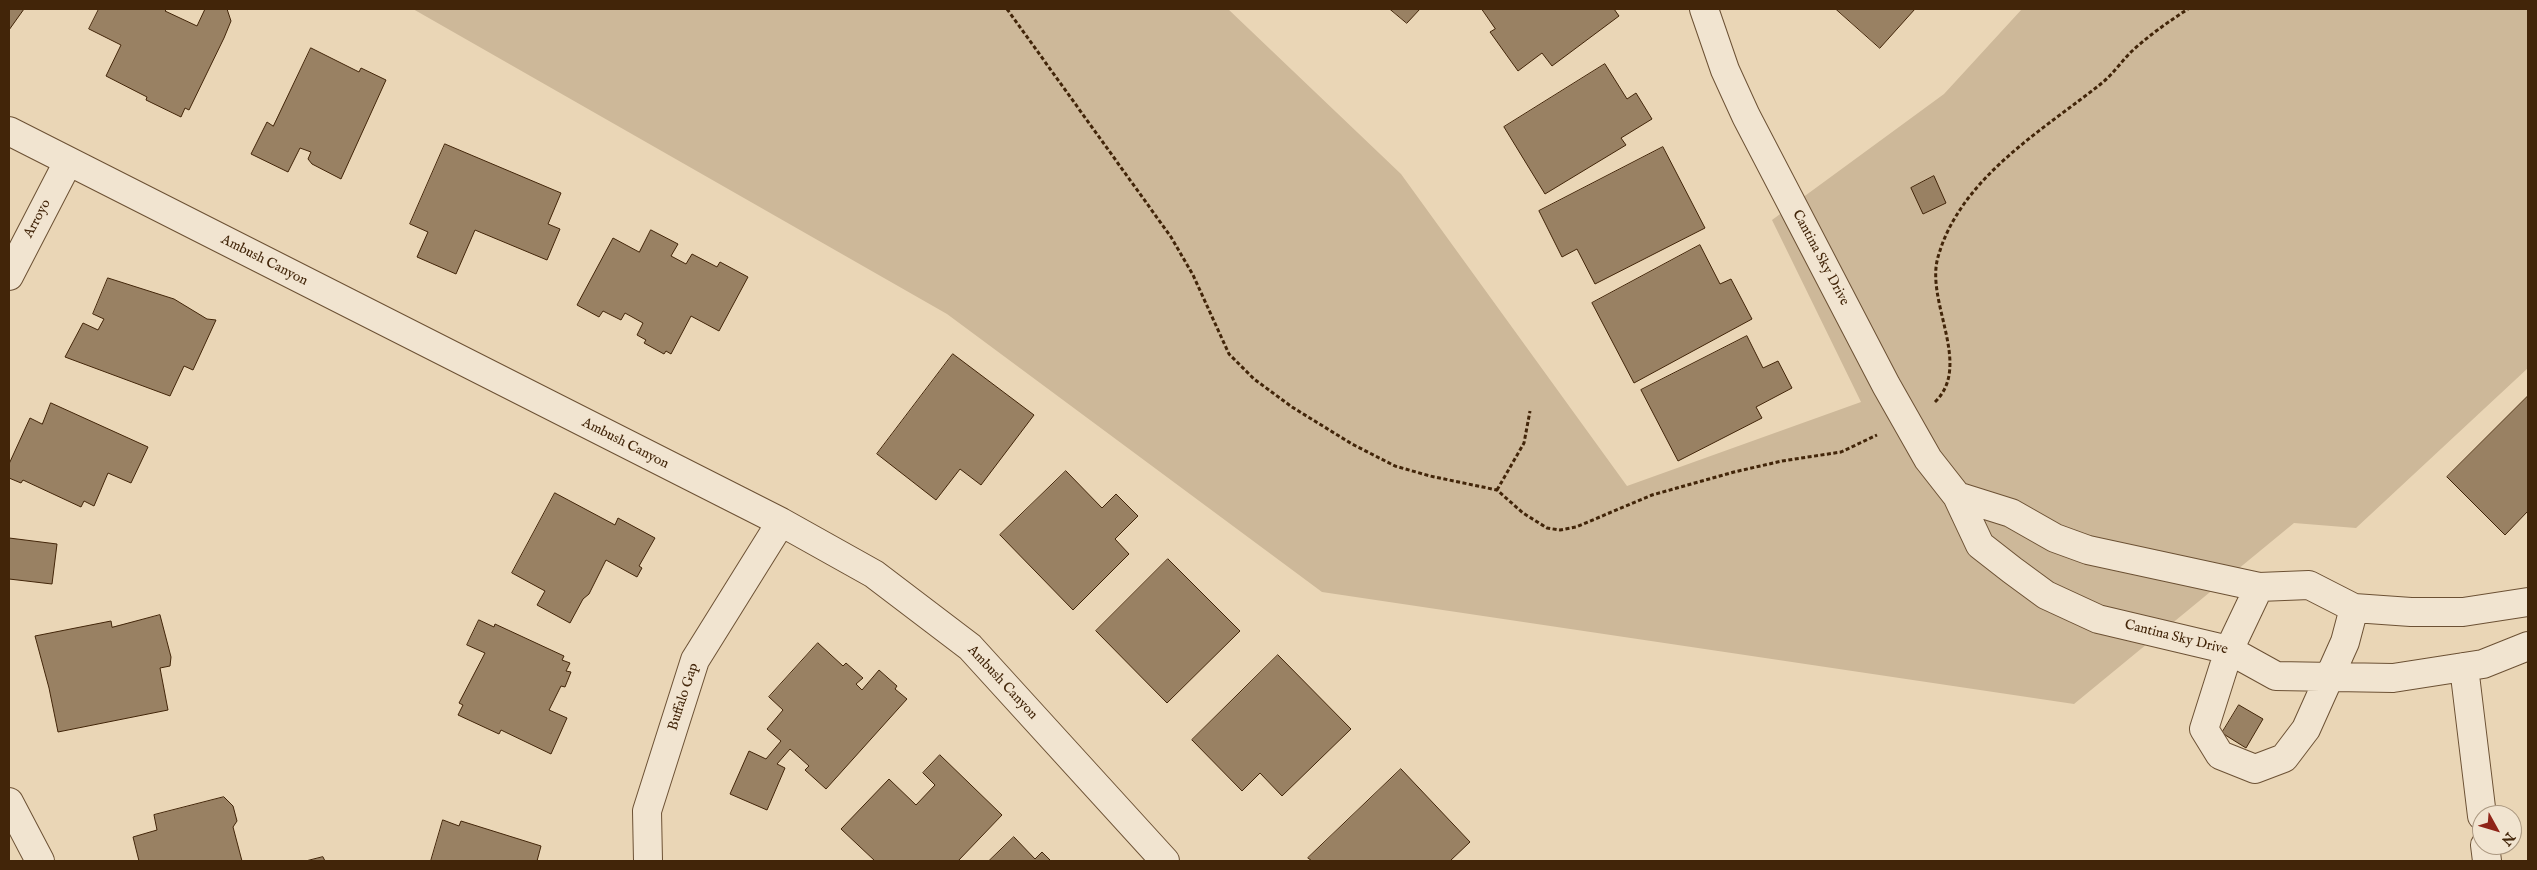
<!DOCTYPE html>
<html>
<head>
<meta charset="utf-8">
<style>
	body { margin:0 }
	#map { position:relative; width:2537px; height:870px; overflow:hidden; background:#ead6b6; font-family:"IM FELL English",serif }
	canvas { display:block }
	.frame { position:absolute; inset:0; border:10px solid #422509; pointer-events:none }
	.north { position:absolute; left:2472px; top:805px; width:50px; height:50px; box-sizing:border-box; background:#f1e4d0; border:1px solid #ab9880; border-radius:50%; rotate:129deg; font-size:14px; font-weight:700; line-height:20px; text-align:center; color:#422509 }
	.north::after { content:''; display:block; margin:auto; width:18px; height:22px; background:#8f2418; clip-path:polygon(50% 0,100% 100%,50% 72%,0 100%) }
</style>
</head>
<body>
<div id="map">
<canvas width="2537" height="870"></canvas>
<div class="frame"></div>
<div class="north">N</div>
</div>
<script>
const ctx = document.querySelector('canvas').getContext('2d');
ctx.lineJoin = 'round';
function fillPath(path, color) {
  ctx.fillStyle = color;
  ctx.fill(path, 'evenodd');
}
function strokePath(path, color, width, dash) {
  ctx.strokeStyle = color;
  ctx.lineWidth = width;
  ctx.lineCap = dash ? 'butt' : 'round';
  ctx.setLineDash(dash || []);
  ctx.stroke(path);
}
function write(font, color, halo, rows, align = 'center') {
  ctx.font = font + ' "IM FELL English",serif';
  ctx.lineWidth = 4.5;
  ctx.setLineDash([]);
  ctx.textBaseline = 'middle';
  ctx.strokeStyle = halo;
  ctx.fillStyle = color;
  for (const [text, x, y, turn = 0] of rows) {
    ctx.save();
    ctx.translate(x, y);
    ctx.rotate((+turn || 0) * Math.PI / 180);
    ctx.textAlign = isNaN(turn) ? turn : align;
    if (halo) ctx.strokeText(text, 0, 0);
    ctx.fillText(text, 0, 0);
    ctx.restore();
  }
}
fillPath(new Path2D(`
	M413 9H1228L1401 174 1627 486 1861 402 1772 220 1944 94 2022 9H2528V368L2356 528 2294 523 2074 704 1322 592 947 314Z`), '#cdb899');
const building = new Path2D(`
	M9 9H24L9 30Z
	M99 9H167L165 11 197 26 205 9H227L231 21 224 38 189 110 185 108 181 117 146 100 147 97 106 76 121 45 89 29Z
	M1390 9H1420L1407 23Z
	M1482 9H1614L1619 16 1552 66 1542 53 1518 71 1490 32 1495 29Z
	M1836 9H1915L1880 48Z
	M311 48 359 72 361 68 386 80 341 179 312 164 308 159 311 152 300 148 288 172 251 154 267 122 273 126Z
	M1605 64 1627 99 1636 93 1652 119 1621 138 1626 145 1545 194 1504 127Z
	M445 144 561 193 548 224 560 229 547 260 475 230 456 274 417 257 428 232 410 224Z
	M1663 147 1705 228 1595 284 1577 249 1562 257 1539 211Z
	M1934 176 1946 203 1923 214 1911 188Z
	M651 230 678 244 671 256 686 264 692 254 717 267 720 262 748 277 719 331 691 316 671 354 666 351 664 354 644 343 646 340 637 335 643 323 625 313 621 320 603 311 599 317 577 305 613 238 639 252Z
	M1700 245 1720 284 1731 279 1752 319 1634 383 1592 303Z
	M108 278 174 299 207 319 216 320 193 370 184 366 170 396 65 357 83 323 98 330 104 319 93 314Z
	M1747 336 1763 368 1778 361 1792 388 1756 407 1762 418 1678 461 1641 390Z
	M953 354 1034 415 981 485 960 469 936 500 877 454Z
	M2528 396V511L2505 535 2447 477Z
	M51 403 148 447 131 483 108 473 94 506 84 501 81 507 23 480 21 483 9 478V464L30 418 42 424Z
	M1066 471 1102 508 1116 494 1138 516 1115 539 1129 554 1073 610 1000 535Z
	M555 493 615 525 618 518 655 538 639 566 642 568 637 577 606 560 589 594 583 599 570 623 537 605 545 591 512 573Z
	M9 538 57 544 52 584 9 579Z
	M1168 559 1240 631 1167 703 1096 631Z
	M160 615 171 657 170 666 160 668 168 710 58 732 49 688 35 636 111 621 112 627Z
	M479 620 494 627 495 624 564 656 562 660 570 663 566 671 571 672 565 687 561 686 549 710 567 718 551 754 501 730 499 734 458 715 463 705 459 703 485 653 467 645Z
	M818 643 843 666 846 663 863 678 856 684 862 690 879 670 897 686 895 689 907 699 826 789 805 770 809 766 790 749 777 764 785 768 767 810 730 794 749 751 766 759 781 741 767 729 783 710 769 697Z
	M1278 655 1351 729 1282 796 1260 773 1242 791 1192 740Z
	M2239 705 2263 719 2246 748 2222 733Z
	M940 755 1002 815 958 861H875L841 829 889 779 916 805 935 785 923 773Z
	M1401 769 1470 842 1450 861H1312L1308 858Z
	M224 797 233 806 237 821 233 827 242 861H139L133 837 157 830 154 815Z
	M443 820 459 826 461 821 541 846 537 861H431Z
	M1014 837 1035 859 1042 852 1051 861H989Z
	M323 857 325 861H306Z`);
fillPath(building, '#998163');
strokePath(building, '#422509', 1);
const minor = new Path2D(`
	M1704 9 1725 70 1746 116 1886 385 1928 459 1957 496 1980 545 2012 570 2046 595 2098 619 2229 650 2276 676 2393 678 2483 664 2528 646
	M9 131 781 522 874 574 970 647 1165 861
	M9 276 68 162
	M1957 496 2011 513 2055 538 2088 550 2259 587 2309 585 2354 608 2411 612H2463L2528 602
	M2259 587 2229 650 2204 729 2220 755 2255 769 2284 758 2306 729 2345 642 2354 608
	M2464 667 2482 816
	M9 802 40 861
	M2485 845 2487 861
	M648 861 647 811 695 660 781 522`);
strokePath(minor, '#6c5134', 30);
strokePath(new Path2D(`
	M1007 9 1171 237 1193 275 1229 354 1254 379 1292 407 1352 444 1395 466 1430 476 1497 490 1523 513 1547 528 1560 530 1576 527 1652 495 1734 472 1782 461 1841 452 1877 435
	M1935 402C1973 365 1925 302 1938 257 1960 178 2043 130 2102 83 2113 74 2121 62 2131 52 2148 36 2168 22 2188 9
	M1497 490 1524 443 1530 411`), '#422509', 3, [4, 2.5]);
strokePath(minor, '#f1e4d0', 28);
write('14px', '#422509', '#f1e4d0', [
	["Arroyo",38,219,-62],
	["Cantina Sky Drive",1820,258,62],
	["Ambush Canyon",264,261,27],
	["Ambush Canyon",625,444,27],
	["Cantina Sky Drive",2176,638,14],
	["Ambush Canyon",1002,683,47],
	["Buffalo Gap",684,697,-72]
]);
</script>
</body>
</html>
